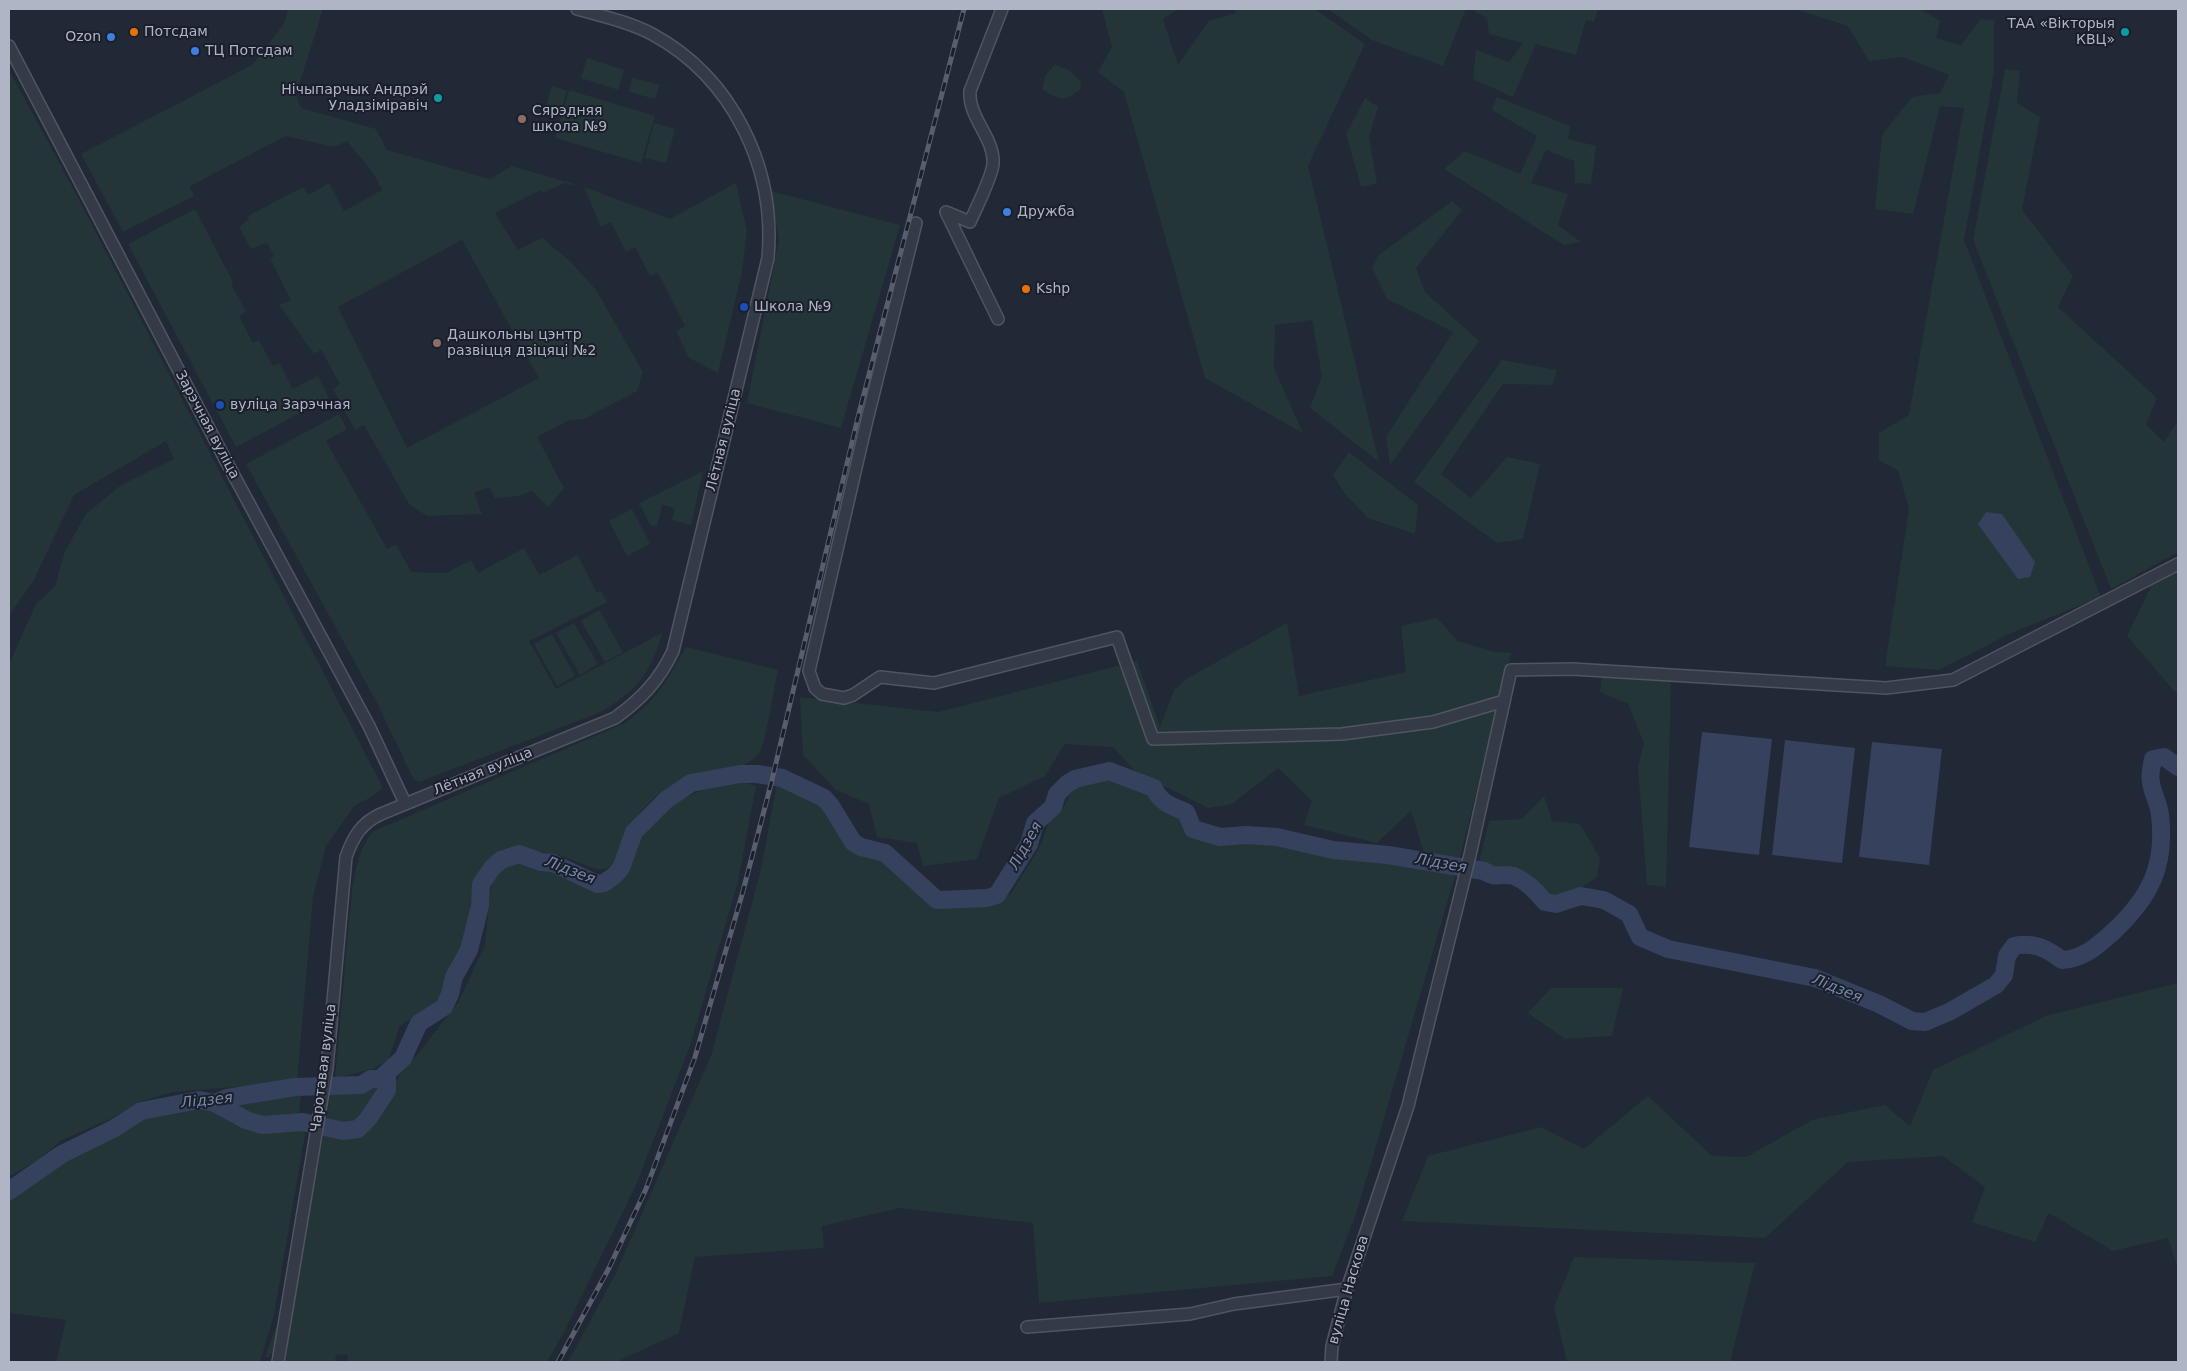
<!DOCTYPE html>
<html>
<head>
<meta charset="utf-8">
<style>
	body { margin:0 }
	#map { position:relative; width:2187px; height:1371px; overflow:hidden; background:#212836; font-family:"DejaVu Sans",sans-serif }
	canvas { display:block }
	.frame { position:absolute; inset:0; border:10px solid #afb5c4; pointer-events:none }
</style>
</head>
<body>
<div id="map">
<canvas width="2187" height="1371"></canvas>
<div class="frame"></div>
</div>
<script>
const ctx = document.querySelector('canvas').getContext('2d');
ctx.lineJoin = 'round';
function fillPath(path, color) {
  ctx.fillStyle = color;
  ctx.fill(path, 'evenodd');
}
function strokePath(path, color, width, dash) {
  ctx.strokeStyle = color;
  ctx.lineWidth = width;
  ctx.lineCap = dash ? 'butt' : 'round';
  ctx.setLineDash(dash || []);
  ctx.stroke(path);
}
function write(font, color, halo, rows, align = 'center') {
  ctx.font = font + ' "DejaVu Sans",sans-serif';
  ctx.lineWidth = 4;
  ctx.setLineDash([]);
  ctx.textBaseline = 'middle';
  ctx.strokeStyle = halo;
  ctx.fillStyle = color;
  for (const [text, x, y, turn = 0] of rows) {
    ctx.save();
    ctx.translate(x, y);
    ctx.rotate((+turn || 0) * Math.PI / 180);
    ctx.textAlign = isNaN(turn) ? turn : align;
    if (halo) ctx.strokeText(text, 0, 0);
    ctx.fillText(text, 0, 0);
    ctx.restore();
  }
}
fillPath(new Path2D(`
	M288 9H323L296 95 301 108 376 129 387 150 490 179 512 166 584 187 670 219 736 183 747 231 742 272 718 373 689 358 676 331 685 326 658 273 650 276 635 247 626 252 611 222 601 227 584 187 564 183 543 193 541 190 495 213 518 250 542 238 570 261 596 290 643 372 637 391 584 419 567 421 537 437 564 488 548 507 532 491 519 496 495 498 489 487 474 493 482 514 427 516 409 504 364 425 355 430 333 389 340 384 321 350 314 354 279 305 291 301 270 258 274 256 267 243 251 249 239 227 249 219 248 216 303 187 308 195 329 183 344 211 382 190 374 174 347 141 334 147 286 136 190 186 194 196 123 232 81 154 252 65 284 24ZM462 240 539 378 407 448 338 307Z
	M1102 9H1178L1163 19 1178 65 1209 21 1236 13 1235 9H1315L1365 44 1308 166 1379 462 1310 408 1322 376 1312 320 1275 325 1274 368 1303 433 1205 378 1124 92 1098 72 1112 47Z
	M1328 9H1466L1443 66 1372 40Z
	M1471 9H1598L1594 22 1586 20 1576 55 1536 44 1513 97 1473 79 1476 50 1509 62 1523 43 1489 34 1487 18Z
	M1795 9H1920L1940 21 1936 38 1961 45 1981 19 1994 20V73L1964 240 2101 597 2009 634 1939 670 1885 666 1909 509 1898 471 1879 460V433L1909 415 1964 108 1940 106 1913 214 1875 209 1882 135 1912 97 1940 93 1949 75 1903 57 1869 61 1848 26Z
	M587 58 624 70 618 90 581 78Z
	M1055 64 1070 71 1081 82 1080 90 1068 98H1059L1042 90 1045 76Z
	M2005 69 2020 71 2017 103 2040 117 2022 210 2073 276 2058 307 2157 398 2146 424 2164 442 2178 421V552L2111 589 1973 240Z
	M9 70 75 192 383 788 371 797 354 806 326 846 313 897 297 1082 173 1092 139 1102 110 1119 62 1140 39 1159 9 1177V664L36 604 55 586 65 551 86 514 121 485 174 459 166 441 74 495 33 582 9 615Z
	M632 78 660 85 655 99 629 92Z
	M552 86 567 91 559 117 544 112Z
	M569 90 655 116 641 163 555 138Z
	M1497 97 1570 126 1568 139 1596 146 1591 184 1575 183 1574 161 1546 150 1531 183 1568 194 1558 225 1581 242 1564 245 1444 169 1465 151 1520 174 1537 136 1492 110Z
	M1365 98 1378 107 1369 137 1377 183 1361 187 1346 134Z
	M654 123 675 129 666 163 645 158Z
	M771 191 900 225 841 428 747 403 779 240Z
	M1452 201 1462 210 1416 268 1425 292 1479 341 1390 465 1386 437 1453 332 1387 299 1372 268 1379 255Z
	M195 209 233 282 231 284 246 312 239 316 253 343 259 340 273 366 279 363 293 389 318 376 329 398 236 447 128 244Z
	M1502 360 1557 370 1552 385 1503 384 1441 474 1471 498 1507 457 1540 464 1523 539 1497 543 1414 482Z
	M339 414 347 429 326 441 387 549 396 544 411 572 446 573 471 560 478 573 524 548 539 575 578 555 597 593 601 591 607 602 529 641 556 689 662 633C651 674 634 695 596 714L419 782 414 780 377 703 246 464Z
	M1349 452 1418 505 1415 534 1368 518 1345 494 1333 475Z
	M703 471 691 525 672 520 675 508 662 505 657 527 650 525 639 503Z
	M632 509 650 544 627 556 609 521Z
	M2178 571V692L2174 691 2127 636 2152 584Z
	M599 610 623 652 605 662 581 621Z
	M1437 618 1458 641 1494 652 1511 653 1457 869 1356 1214 1332 1276 1039 1303 1033 1223 899 1208 822 1226 824 1248 695 1257 679 1333 616 1362H568L615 1275 711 1056 761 869 777 783 822 801 840 828 855 843 882 853 903 868 923 893 934 902 1002 901 1012 892 1042 843 1048 823 1065 805 1074 787 1118 775 1148 788 1164 806 1183 811 1191 828 1203 836 1216 839 1247 837 1334 855 1427 862 1411 811 1377 843 1304 825 1312 801 1278 768 1232 804 1208 808 1136 772 1113 747 1065 744 1045 776 999 798 977 859 923 866 917 843 877 837 869 804 836 790 803 755 800 697 938 712 1137 661 1160 727 1174 690 1186 679 1287 623 1299 696 1406 672 1401 626Z
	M574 623 598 664 580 675 556 633Z
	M552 634 575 676 557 686 534 644Z
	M686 647 778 670C775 684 765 745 760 752 744 773 717 769 694 776 652 790 625 823 613 865L605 869H596L559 855 520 849 504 852 483 866 474 885 465 939 439 999 400 1026 388 1060 373 1069 335 1078 352 889C356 868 359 849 372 832L625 723C658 699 666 682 686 647Z
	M1602 674 1671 679 1666 887 1647 885 1638 767 1644 743 1628 704 1600 692Z
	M738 781 756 786 738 882 690 1046 636 1185 564 1332 547 1362H348L347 1354 336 1355 335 1362H285L299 1262 324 1134 336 1138 365 1132 381 1110 404 1067 416 1056 458 1003 485 945 492 874 509 863 539 864 572 879 600 887 624 873 633 860 636 846 651 821 670 804 702 790Z
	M1544 796 1552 821 1580 824 1600 858 1597 877 1556 904 1545 902 1536 891 1513 876 1493 877 1484 871 1477 870 1489 821 1522 819Z
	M2178 983V1269L2168 1238 2113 1251 2049 1213 2035 1242 1972 1222 1985 1187 1943 1156 1848 1162 1765 1238 1402 1221 1428 1156 1541 1127 1584 1149 1648 1096 1712 1156 1746 1157 1812 1120 1885 1105 1910 1126 1933 1070 2046 1016Z
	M1551 988H1623L1612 1036 1565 1039 1528 1013Z
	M385 1079C383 1093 370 1118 357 1126 348 1131 335 1125 326 1123L331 1090 362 1087Z
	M302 1090 298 1118C274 1117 246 1120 229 1101Z
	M199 1105 213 1107 258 1131 304 1127 305 1134 274 1315 260 1362H56L66 1320 9 1313V1193L92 1140 112 1134 144 1116Z
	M1574 1257 1755 1263 1730 1362H1567L1554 1307Z
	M277 1324 274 1350 270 1357H265Z`), '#243538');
fillPath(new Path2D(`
	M1986 512 2002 514 2035 562 2030 577 2018 579 1978 524Z
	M1702 732 1772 739 1759 855 1689 847Z
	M1785 740 1855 748 1842 863 1772 855Z
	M1872 742 1942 749 1929 865 1859 857Z`), '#36415d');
strokePath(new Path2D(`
	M215 1103 246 1120 262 1125 303 1122 343 1131 358 1129 368 1119 387 1090V1075
	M9 1191 62 1154 113 1129 141 1111 199 1100 215 1103 227 1098 295 1087 361 1085 371 1079H380L403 1058 419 1023 444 1007 450 994 454 977 469 950 480 906 481 884 492 868 501 860 519 854 541 862 553 863 597 884 604 883 615 875 621 868 634 832 666 800 691 783 740 774H757L782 778 824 798 831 806 853 842 861 847 885 853 937 900 987 898 997 895 1029 844 1035 823 1053 807 1057 794 1067 784 1075 779 1109 771 1154 788C1160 803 1172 806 1186 812L1193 829 1220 837 1246 835 1277 837 1333 850 1388 855 1484 871C1497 880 1502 872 1514 876 1526 881 1537 892 1545 902L1556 904 1581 896 1604 900 1629 914 1640 937 1668 949 1815 978 1879 1004 1912 1021 1925 1022 1949 1012 1996 985 2004 975 2007 956 2014 946C2034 942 2046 948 2062 960 2084 959 2098 945 2114 931 2150 897 2166 866 2160 815 2159 803 2152 793 2151 782 2149 775 2152 766 2153 759L2164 757 2178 767`), '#36415d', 18);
const minor = new Path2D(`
	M9 46 225 459 369 726 405 803
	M946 212 970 222C976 208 992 177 993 164 995 138 968 118 970 91L1002 9
	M946 212 998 319
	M916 223 867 420 809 671 815 688 822 694 844 698 853 695 880 677 934 683 1117 637 1153 739 1342 734 1433 722 1504 701
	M1027 1327 1190 1314 1234 1304 1347 1289
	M278 1362 327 1068 346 857C353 837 361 823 381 814L615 718C640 700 659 681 673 651L768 258C776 168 733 78 652 34 629 22 602 16 577 9
	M1331 1362 1332 1346 1347 1289 1408 1106 1470 855 1511 670 1572 669 1886 688 1953 680 2178 564`);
strokePath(minor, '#4f5562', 14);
strokePath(minor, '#353a47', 11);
const rail = new Path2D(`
	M558 1362 609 1268 646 1189 695 1057 743 891 771 784 859 413 964 9`);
strokePath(rail, '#575e6e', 5);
strokePath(rail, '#1a1f2b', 3, [9]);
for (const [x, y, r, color] of [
	[134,32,5,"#e8710a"],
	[2125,32,5,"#0f9aa8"],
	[111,37,5,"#3f7fe0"],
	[195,51,5,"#3f7fe0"],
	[438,98,5,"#0f9aa8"],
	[522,119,5,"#8d6e63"],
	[1007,212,5,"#3f7fe0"],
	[1026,289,5,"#e8710a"],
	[744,307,5,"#1a4fb4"],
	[437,343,5,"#8d6e63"],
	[220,405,5,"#1a4fb4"]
]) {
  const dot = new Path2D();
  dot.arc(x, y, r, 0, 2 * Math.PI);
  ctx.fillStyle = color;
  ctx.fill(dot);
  strokePath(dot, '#1a1f2b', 2);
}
write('14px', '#afb5c4', '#1a1f2b', [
	["ТАА «Вікторыя",2115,24,"right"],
	["КВЦ»",2115,40,"right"],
	["Потсдам",144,32],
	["Ozon",101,37,"right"],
	["ТЦ Потсдам",205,51],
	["Нічыпарчык Андрэй",428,90,"right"],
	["Уладзіміравіч",428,106,"right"],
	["Сярэдняя",532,111],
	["школа №9",532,127],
	["Дружба",1017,212],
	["Kshp",1036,289],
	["Школа №9",754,307],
	["Дашкольны цэнтр",447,335],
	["развіцця дзіцяці №2",447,351],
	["вуліца Зарэчная",230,405]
], 'left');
write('14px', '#afb5c4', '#1a1f2b', [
	["Зарэчная вуліца",207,425,62],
	["Лётная вуліца",724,440,-76],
	["Лётная вуліца",483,772,-22],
	["Чаротавая вуліца",324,1068,-83],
	["вуліца Наскова",1349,1290,-74]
]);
write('italic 15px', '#7988aa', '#1a1f2b', [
	["Лідзея",1026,846,-61],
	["Лідзея",1441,864,10],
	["Лідзея",570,871,21],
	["Лідзея",1837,989,22],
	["Лідзея",207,1101,-6]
]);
</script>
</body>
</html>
